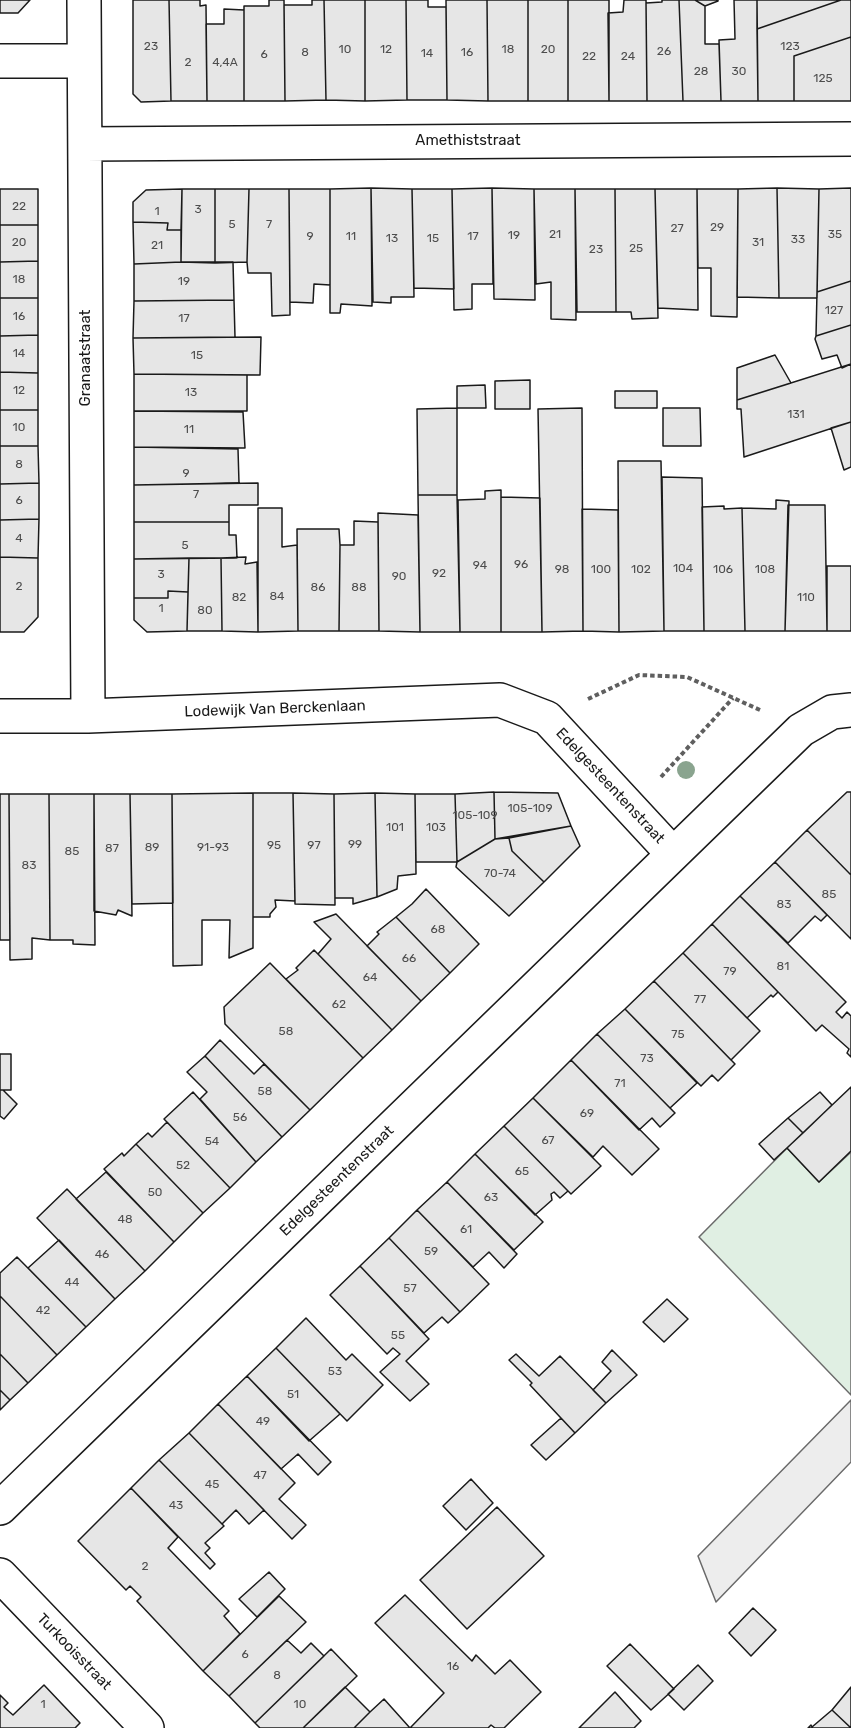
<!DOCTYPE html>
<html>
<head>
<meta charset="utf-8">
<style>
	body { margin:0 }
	canvas { display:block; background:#fff }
</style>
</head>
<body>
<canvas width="851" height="1728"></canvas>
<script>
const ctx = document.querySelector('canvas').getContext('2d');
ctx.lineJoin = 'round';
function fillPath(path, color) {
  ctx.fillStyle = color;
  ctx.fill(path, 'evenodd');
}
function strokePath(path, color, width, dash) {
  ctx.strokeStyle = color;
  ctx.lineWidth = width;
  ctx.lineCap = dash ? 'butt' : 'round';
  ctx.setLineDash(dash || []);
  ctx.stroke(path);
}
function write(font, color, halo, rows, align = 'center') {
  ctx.font = font + ' Rubik,sans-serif';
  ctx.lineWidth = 4.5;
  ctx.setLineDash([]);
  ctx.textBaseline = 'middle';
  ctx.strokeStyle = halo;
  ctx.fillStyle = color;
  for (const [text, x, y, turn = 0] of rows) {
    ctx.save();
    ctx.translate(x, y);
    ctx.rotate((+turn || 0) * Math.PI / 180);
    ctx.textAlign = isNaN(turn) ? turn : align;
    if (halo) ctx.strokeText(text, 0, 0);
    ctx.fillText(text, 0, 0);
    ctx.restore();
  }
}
const green = new Path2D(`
	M787 1148 819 1182 851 1152V1395L699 1237Z`);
fillPath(green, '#e0efe3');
strokePath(green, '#6a6a6a', 1.5);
const parking = new Path2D(`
	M851 1400V1462L716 1602 698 1556Z`);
fillPath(parking, '#ededed');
strokePath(parking, '#6a6a6a', 1.5);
const building = new Path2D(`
	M0 0H30L18 13H0Z
	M133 0H169L171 101 141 102 133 94Z
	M169 0H200V6L206 5 207 101H171Z
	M269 0H284L285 101H244V6H269Z
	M312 0H324L326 100 285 101 284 5H312Z
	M324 0H365V101L326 100Z
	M365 0H406L407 100 365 101Z
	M406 0H428V7H446L447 100H407Z
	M446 0H487L488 101 447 100Z
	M487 0H528V101H488Z
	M528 0H568V101H528Z
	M568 0H609V101H568Z
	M624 0H646L647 101H609L608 13 623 12Z
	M662 0H679L683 101H647L646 3 662 2Z
	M679 0H695L705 6V44H719L721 101H683Z
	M695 0H718V1L705 6Z
	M734 0H757L758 101H721L719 40 735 39Z
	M757 0H841L757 29Z
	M841 0H851V37L794 56V101H758L757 29Z
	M224 9 244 10V101H207L206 24H224Z
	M851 37V101H794V56Z
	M371 188 372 306 341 304 340 313H330V189Z
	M371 188 412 189 414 297H391V303L373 302Z
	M492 188 493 284H472V309L454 310 452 189Z
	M492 188 534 189 535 300 494 299Z
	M777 188 819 189 817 298H779Z
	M777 188 779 298 737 297 738 189Z
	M851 188V281L817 292 819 189Z
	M0 189H38V225H0Z
	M182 189H215V263L181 262Z
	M182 189 181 230H167L168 223 133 222V202L146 190Z
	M215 189H249L247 262 215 263Z
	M249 189H289L290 315 272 316 271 273H248L247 262Z
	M289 189H330V285L314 284 313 303 290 302Z
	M412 189H452L454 289 414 288Z
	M534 189H575L576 320 551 319V282L536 284Z
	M575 189H615L616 312H577Z
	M615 189H655L658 318 632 319 631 312H616Z
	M655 189H697L698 310 658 308Z
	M697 189H738L737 317 711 316V268H698Z
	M133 222 168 223 167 230H181V262L134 264Z
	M0 225H38V261L0 262Z
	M38 261V298H0V262Z
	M181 262H233L234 300 134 301V264Z
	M851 281V325L816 336 817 292Z
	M0 298H38V335L0 336Z
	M234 300 235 337 133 338 134 301Z
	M851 325V364L842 368 837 355 822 359 815 339 816 336Z
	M38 335V373L0 372V336Z
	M261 337 260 375 134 374 133 338Z
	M775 355 791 383 737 400V368Z
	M851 364V422L744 457 741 409H737V400Z
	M0 372 38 373V410H0Z
	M134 374 247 375V411H134Z
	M530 380V409H495V381Z
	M485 385 486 408H457V386Z
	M615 391H657V408H615Z
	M457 408V495H418L417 409Z
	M582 408 583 631 542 632 538 409Z
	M663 408H700L701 446H663Z
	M0 410H38V446H0Z
	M134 411 243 412 245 448 134 447Z
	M851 422V467L844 470 831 428Z
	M0 446H38L39 483 0 484Z
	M134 447 238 449 239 483 134 485Z
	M618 461H661L664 631 619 632Z
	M662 477 702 478 704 631H664Z
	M39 483V519L0 520V484Z
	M258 483V505H229V522H134V485Z
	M501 490V632H460L458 500 485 499V491Z
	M418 495H457L460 632H420Z
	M501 497 540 498 542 632H501Z
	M776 500 789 501 785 631H745L742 508 776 509Z
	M788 505H825L827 631H785Z
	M724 506V509L742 508 745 631H704L702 507Z
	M258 508H282V547L297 545 298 631 258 632Z
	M582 509 618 510 619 632 583 631Z
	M378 513 418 515 420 632 379 631Z
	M39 519 38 558 0 557V520Z
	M354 521 378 522 379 631H339L340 545H354Z
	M134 522H229V535H236L237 558 134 559Z
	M297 529H339L340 545 339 631H298Z
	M0 557 38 558V617L24 632H0Z
	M246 557 245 564 257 562 258 632 222 631 221 558Z
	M189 558 188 592 168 591V598H134V559Z
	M189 558H221L222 631H187Z
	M827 566H851V631H827Z
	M168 591 188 592 187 631 147 632 134 620V598H168Z
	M494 792 495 839 457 862 455 794Z
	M494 792 558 793 571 826 495 839Z
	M847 792H851V875L807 830Z
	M253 793V948L229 958 230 920H202V965L173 966 172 794Z
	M253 793H293L295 901 275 900 276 907 270 914V917H253Z
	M293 793 334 794 335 905 295 904Z
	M375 793 377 897 353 904V898H335L334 794Z
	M375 793 415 794 416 874 398 876 397 889 377 897Z
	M0 794H9L10 940H0Z
	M9 794H49L50 940 32 938V959L10 960Z
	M49 794H94L95 945 73 944V940H50Z
	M94 794H130L132 916 118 910 116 915 94 911Z
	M130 794H172L173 903 132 904Z
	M415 794H455L457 862H416Z
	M571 826 580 846 544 882 512 851 509 838Z
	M807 830 851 875V939L775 862Z
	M509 838 512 851 544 882 509 916 456 867 457 862 495 839Z
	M775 862 827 915 821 921 815 916 788 943 740 896Z
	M426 889 479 944 450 973 396 917 412 904Z
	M740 896 846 1002 836 1012 842 1018 847 1012 851 1016V1057L847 1053 849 1049 822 1025 816 1031 712 924Z
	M336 914 421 1001 392 1030 318 954 331 939 314 922Z
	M396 917 450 973 421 1001 367 946 379 934 377 932Z
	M712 924 778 992 773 997 771 995 747 1018 683 953Z
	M314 950 392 1030 363 1058 286 979 298 970 296 968Z
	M683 953 760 1031 731 1060 654 981Z
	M270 963 363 1058 310 1110 225 1024 224 1007Z
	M654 981 735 1064 718 1081 712 1075 701 1086 625 1009Z
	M625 1009 697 1083 670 1108 597 1034Z
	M597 1034 675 1113 660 1127 652 1118 639 1130 571 1060Z
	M220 1040 254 1074 264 1064 310 1110 282 1137 205 1056Z
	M0 1054H11V1090H0Z
	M205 1056 282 1137 256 1162 200 1099 207 1092 187 1072Z
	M571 1060 659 1149 632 1175 603 1146 593 1157 533 1098Z
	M851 1087V1151L819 1182 787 1148Z
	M0 1090H3L17 1104 4 1119 0 1116Z
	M193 1092 256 1162 230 1188 164 1119Z
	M820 1092 832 1105 803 1133 788 1118Z
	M533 1098 601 1166 571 1194 504 1126Z
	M788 1118 803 1133 774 1160 759 1144Z
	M167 1122 230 1188 203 1213 136 1144 148 1133 152 1137Z
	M504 1126 568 1191 560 1198 554 1192 551 1194 552 1200 535 1215 475 1154Z
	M136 1144 203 1213 174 1242 104 1169 122 1153 124 1156Z
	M475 1154 543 1222 514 1250 447 1182Z
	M106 1172 174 1242 145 1271 76 1199Z
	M447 1182 517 1254 504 1268 489 1252 473 1267 417 1210Z
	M67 1189 145 1271 115 1299 37 1218Z
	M417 1210 489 1284 460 1312 389 1238Z
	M389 1238 460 1312 448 1323 442 1317 424 1333 360 1266Z
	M59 1240 115 1299 86 1327 28 1268Z
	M17 1257 86 1327 57 1355 0 1296V1273Z
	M360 1266 429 1339 406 1361 429 1384 410 1401 380 1372 400 1354 393 1348 387 1354 330 1295Z
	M0 1296 57 1355 28 1383 0 1354Z
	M667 1299 688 1319 664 1342 643 1322Z
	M306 1318 346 1360 352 1354 383 1385 347 1421 276 1348Z
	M276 1348 340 1414 309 1441 247 1376Z
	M612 1350 637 1375 606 1403 593 1390 611 1371 602 1362Z
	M0 1354 28 1383 10 1400 0 1390Z
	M516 1354 539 1376 560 1356 606 1403 575 1433 530 1385 532 1383 509 1360Z
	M247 1376 331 1462 318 1475 298 1454 281 1469 218 1404Z
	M0 1390 10 1400 0 1410Z
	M218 1404 295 1483 279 1499 306 1525 292 1539 189 1433Z
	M561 1418 575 1433 546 1460 531 1445Z
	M189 1433 264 1510 249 1524 236 1510 222 1524 159 1460Z
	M159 1460 224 1526 205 1543 210 1548 205 1553 215 1564 210 1569 131 1488Z
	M471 1479 493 1503 466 1530 443 1506Z
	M131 1488 178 1537 168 1548 229 1611 224 1616 240 1634 203 1671 137 1601 141 1597 130 1586 126 1590 78 1541Z
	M497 1507 544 1556 467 1629 420 1580Z
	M269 1572 285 1589 257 1617 239 1599Z
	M405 1595 472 1661 476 1655 495 1674 510 1660 541 1692 504 1728H495L491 1725 488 1728H410L444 1693 375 1623Z
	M279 1596 306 1622 229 1696 203 1671Z
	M753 1608 776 1630 751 1656 729 1633Z
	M287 1640 301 1653 311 1643 324 1656 255 1723 229 1696Z
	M630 1644 674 1689 651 1710 607 1666Z
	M331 1649 357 1676 303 1728H260L255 1723Z
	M698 1665 713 1681 684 1710 668 1694Z
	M44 1685 80 1723 75 1728H0V1695L8 1703 4 1707 13 1715Z
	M345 1687 370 1712 354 1728H303Z
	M851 1687V1728L832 1710Z
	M615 1692 641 1721 634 1728H579Z
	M384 1699 410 1728H354L370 1712Z
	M832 1710 851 1728H808L811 1725 812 1727Z`);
fillPath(building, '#e6e6e6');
strokePath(building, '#1a1a1a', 1.5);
const minor = new Path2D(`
	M84 0 88 716
	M0 61H83
	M85 144 851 139
	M0 716H88L500 700 547 718 673 854
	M0 1508 801 730 832 712 851 710
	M0 1575 147 1728`);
strokePath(minor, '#1a1a1a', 36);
strokePath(new Path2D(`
	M588 699 639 675 687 677 760 710
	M661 777 733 698`), '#5f5f5f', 4, [4.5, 3]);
strokePath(minor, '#fff', 33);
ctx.fillStyle = '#8aa48f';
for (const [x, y] of [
	[686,770]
]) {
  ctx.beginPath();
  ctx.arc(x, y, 9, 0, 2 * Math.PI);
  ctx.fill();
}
write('12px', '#4d4d4d', null, [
	["23",151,47],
	["123",790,47],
	["10",345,50],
	["12",386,50],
	["18",508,50],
	["20",548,50],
	["26",664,52],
	["8",305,53],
	["16",467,53],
	["14",427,54],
	["6",264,55],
	["22",589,57],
	["24",628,57],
	["2",188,63],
	["4,4A",225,63],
	["28",701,72],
	["30",739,72],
	["125",823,79],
	["22",19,207],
	["3",198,210],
	["1",157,212],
	["5",232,225],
	["7",269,225],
	["29",717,228],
	["27",677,229],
	["21",555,235],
	["35",835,235],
	["19",514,236],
	["9",310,237],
	["11",351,237],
	["17",473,237],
	["13",392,239],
	["15",433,239],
	["33",798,240],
	["20",19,243],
	["31",758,243],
	["21",157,246],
	["25",636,249],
	["23",596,250],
	["18",19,280],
	["19",184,282],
	["127",834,311],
	["16",19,317],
	["17",184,319],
	["14",19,354],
	["15",197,356],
	["12",19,391],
	["13",191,393],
	["131",796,415],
	["10",19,428],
	["11",189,430],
	["8",19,465],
	["9",186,474],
	["7",196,495],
	["6",19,501],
	["4",19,539],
	["5",185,546],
	["96",521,565],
	["94",480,566],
	["104",683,569],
	["98",562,570],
	["100",601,570],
	["102",641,570],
	["106",723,570],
	["108",765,570],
	["92",439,574],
	["3",161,575],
	["90",399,577],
	["2",19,587],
	["86",318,588],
	["88",359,588],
	["84",277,597],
	["82",239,598],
	["110",806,598],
	["1",161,609],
	["80",205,611],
	["105-109",530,809],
	["105-109",475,816],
	["101",395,828],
	["103",436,828],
	["99",355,845],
	["95",274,846],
	["97",314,846],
	["89",152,848],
	["91-93",213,848],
	["87",112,849],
	["85",72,852],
	["83",29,866],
	["70-74",500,874],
	["85",829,895],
	["83",784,905],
	["68",438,930],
	["66",409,959],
	["81",783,967],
	["79",730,972],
	["64",370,978],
	["77",700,1000],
	["62",339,1005],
	["58",286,1032],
	["75",678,1035],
	["73",647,1059],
	["71",620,1084],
	["58",265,1092],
	["69",587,1114],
	["56",240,1118],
	["67",548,1141],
	["54",212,1142],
	["52",183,1166],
	["65",522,1172],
	["50",155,1193],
	["63",491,1198],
	["48",125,1220],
	["61",466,1230],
	["59",431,1252],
	["46",102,1255],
	["44",72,1283],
	["57",410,1289],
	["42",43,1311],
	["55",398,1336],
	["53",335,1372],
	["51",293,1395],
	["49",263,1422],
	["47",260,1476],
	["45",212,1485],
	["43",176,1506],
	["2",145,1567],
	["6",245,1655],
	["16",453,1667],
	["8",277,1676],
	["1",43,1705],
	["10",300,1705]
]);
write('15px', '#1a1a1a', '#fff', [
	["Amethiststraat",468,141],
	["Granaatstraat",86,358,-90],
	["Lodewijk Van Berckenlaan",275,709,-2],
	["Edelgesteentenstraat",610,786,47],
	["Edelgesteentenstraat",337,1181,-44],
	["Turkooisstraat",74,1652,46]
]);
</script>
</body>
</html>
